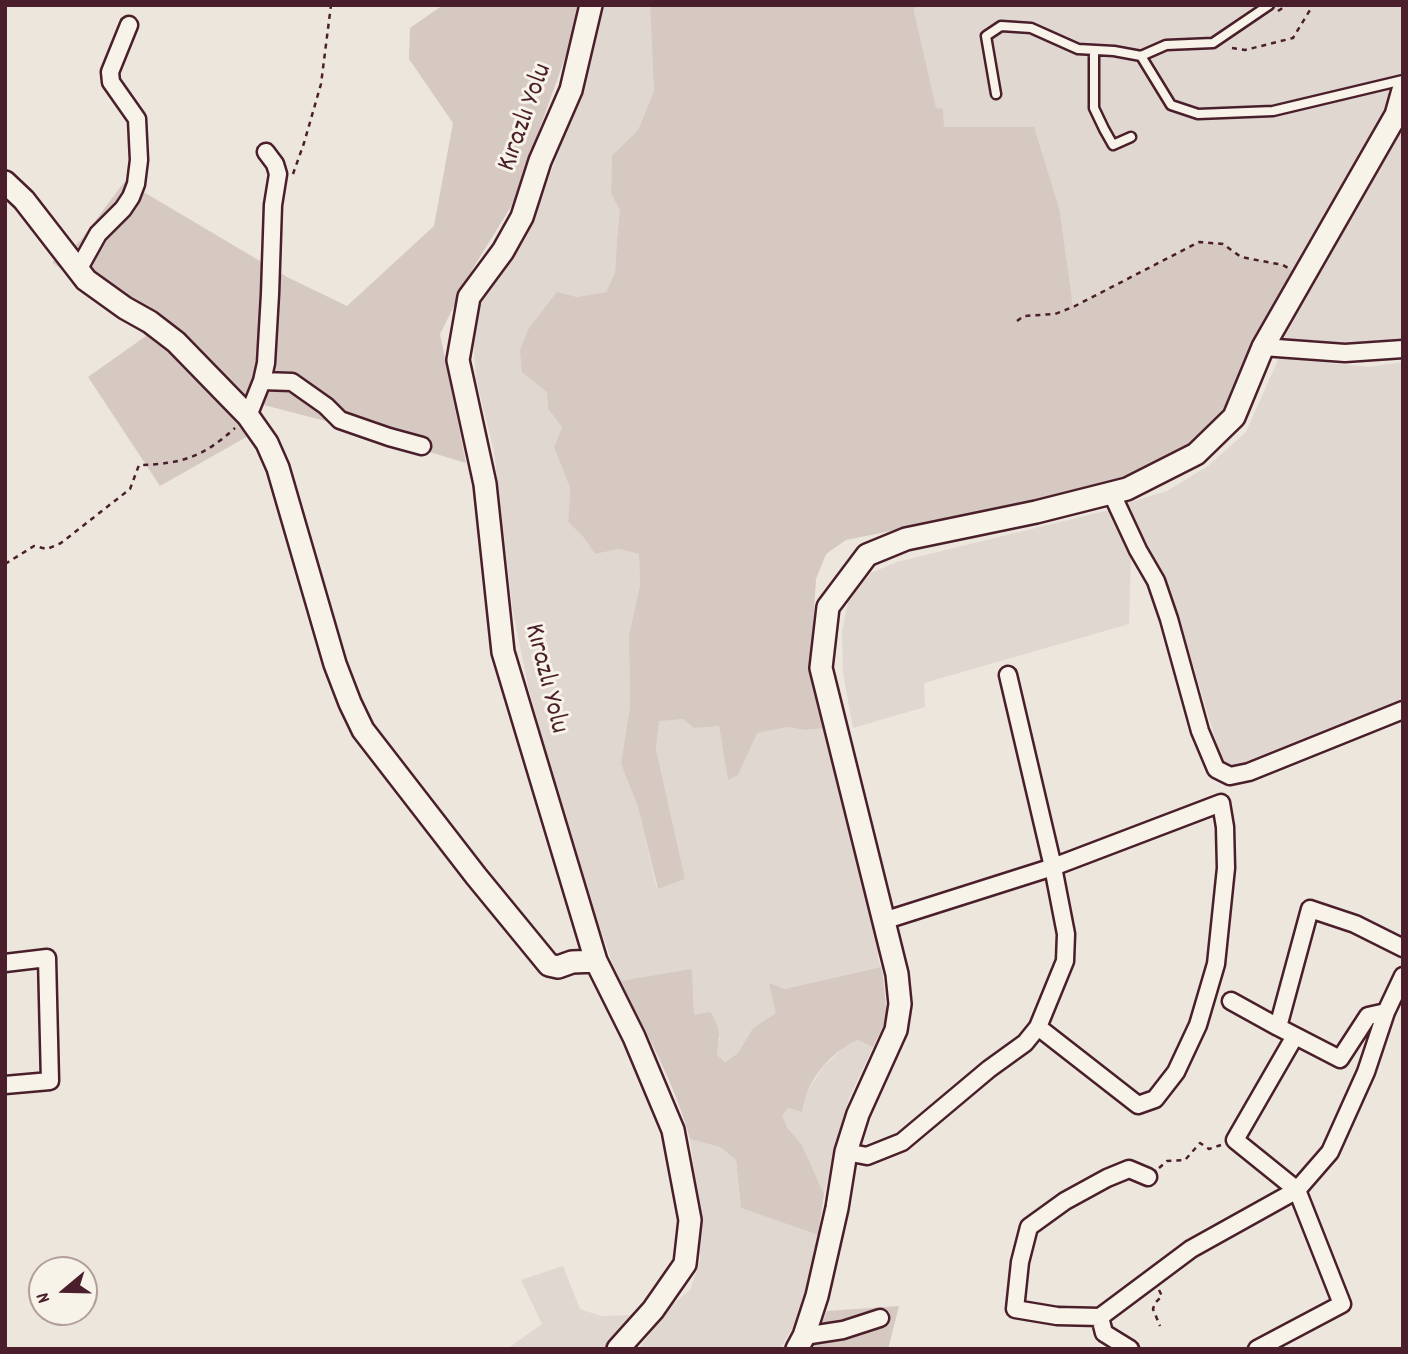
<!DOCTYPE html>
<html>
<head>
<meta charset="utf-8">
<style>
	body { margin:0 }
	#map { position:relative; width:1408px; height:1354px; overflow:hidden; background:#ece6dd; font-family:Dekko,sans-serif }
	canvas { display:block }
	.frame { position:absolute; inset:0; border:7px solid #4a1f2b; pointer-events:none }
	.north { position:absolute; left:28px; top:1256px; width:70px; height:70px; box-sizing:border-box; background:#f7f3e8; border:2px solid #b29e9c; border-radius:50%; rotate:251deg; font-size:19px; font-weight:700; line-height:28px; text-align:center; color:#4a1f2b }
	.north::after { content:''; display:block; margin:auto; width:24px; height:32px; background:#4a1f2b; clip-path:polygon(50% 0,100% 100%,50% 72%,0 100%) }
</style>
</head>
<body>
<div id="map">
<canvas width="1408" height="1354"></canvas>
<div class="frame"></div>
<div class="north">N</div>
</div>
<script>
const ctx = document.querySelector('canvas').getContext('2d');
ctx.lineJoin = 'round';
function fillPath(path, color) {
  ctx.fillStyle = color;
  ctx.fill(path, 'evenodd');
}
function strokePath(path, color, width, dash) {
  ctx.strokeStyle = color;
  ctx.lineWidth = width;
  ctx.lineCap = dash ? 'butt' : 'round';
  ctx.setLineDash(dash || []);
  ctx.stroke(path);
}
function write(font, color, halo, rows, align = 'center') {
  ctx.font = font + ' Dekko,sans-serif';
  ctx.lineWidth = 6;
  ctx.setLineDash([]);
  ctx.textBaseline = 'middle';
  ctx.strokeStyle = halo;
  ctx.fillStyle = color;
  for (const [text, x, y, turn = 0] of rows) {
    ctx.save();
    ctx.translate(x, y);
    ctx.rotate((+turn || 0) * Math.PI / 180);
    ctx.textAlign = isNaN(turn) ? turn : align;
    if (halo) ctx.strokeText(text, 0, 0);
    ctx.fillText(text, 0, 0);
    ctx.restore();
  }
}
fillPath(new Path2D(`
	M604 5H650L654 91 638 130 612 157 611 194 620 210 617 239 615 273 606 292 577 297 557 293 529 329 520 350 547 392 548 409 562 427 554 447 570 488 568 522 584 538 595 554 619 549 639 554 640 585 629 635 630 706 621 764 638 807 657 889 685 879 656 749 659 720 683 719 694 728 719 725 728 779 738 775 756 733 788 727 805 730 823 728 878 935V960L881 967 783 989 776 1013 753 1028 738 1053 724 1062 717 1055 720 1038 694 1015 692 970 620 981 613 968 608 949 597 921 544 746 528 685 513 612 494 451 476 379 473 336 479 307 488 288 526 238 572 116 595 41Z
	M915 5H1403V349L1263 347 1303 277 1282 265 1241 257 1223 244 1199 242 1073 307 1060 212 944 127 943 109H936L914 11Z
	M1279 358 1369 367 1403 362V700L1234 772 1224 767 1173 600 1138 537 1124 504 1167 491 1208 466 1246 432Z
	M1109 510 1131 556 1129 624 924 683 925 707 853 728 843 673 842 631 849 597 871 573 897 562Z
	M858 1040 873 1047 849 1098 824 1194 802 1145 787 1127 781 1116 788 1108 802 1112 807 1092 823 1067 845 1046Z
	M690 1139 720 1147 736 1160 741 1208 818 1235 808 1302 780 1349H638L672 1305 690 1290 700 1261 699 1208Z
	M563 1266 580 1309 601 1316 640 1315 609 1349H507L542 1324 521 1280Z`), '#e0d7d0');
fillPath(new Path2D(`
	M443 5H580L575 30 512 205 473 268 440 334 466 463 337 424 264 405 248 436 160 486 88 377 146 336 52 262 80 241 125 181 287 277 347 306 434 226 453 123 409 59 410 28Z
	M650 5H915L914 11 936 108 943 109 944 127H1034L1060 212 1073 307 1199 242 1223 244 1241 257 1283 265 1293 271 1265 326 1231 402 1194 440 1132 480 1099 489 846 540 826 554 816 579 811 656 816 693 823 728 805 730 788 727 757 733 738 775 728 780 719 726 694 728 683 719 659 721 656 749 685 879 658 889 638 807 621 764 630 706 629 635 640 585 639 554 619 549 595 554 584 538 568 522 570 488 554 447 562 427 548 409 547 392 522 372 520 350 529 328 557 292 577 297 606 292 615 273 617 239 620 210 611 194 612 156 638 130 654 91Z
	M881 967 883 976 887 1018 873 1047 858 1040C836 1049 818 1069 808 1090 805 1097 804 1105 802 1112L788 1108 782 1116 787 1127 802 1145 824 1194 818 1235 741 1208 736 1160 720 1147 690 1139C676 1086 645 1030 620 981L692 969 694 1015 710 1012C721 1028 720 1037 717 1055L725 1062 738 1053 753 1028 776 1013 769 983 784 989Z
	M899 1306 888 1349H811L827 1311Z`), '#d5c9c2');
const lane = new Path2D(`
	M1094 50V108L1104 129 1113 145 1131 137
	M1141 56 1166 45 1213 43 1269 5
	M996 94 986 36 1001 26 1031 28 1078 49 1114 51 1141 56 1171 105 1198 114 1273 111 1403 80`);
const street = new Path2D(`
	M78 270 98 234 123 209 131 197 136 184 139 160 137 119 111 82 110 72 129 25
	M1263 347 1345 353 1403 349
	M262 381 292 382 326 406 340 420 389 437 422 446
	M248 416 262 381 266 363 270 294 273 205 278 174 275 164 266 152
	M1111 492 1138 550 1156 581 1169 619 1200 731 1216 769 1230 776 1249 772 1403 710
	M883 921 1053 867 1221 803 1225 827 1226 868 1216 964 1198 1025 1176 1072 1155 1099 1138 1105 1038 1027
	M5 963 47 958 50 1081 5 1085
	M1231 1001 1278 1027
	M1386 1012 1368 1016 1340 1059 1278 1027 1310 909 1355 924 1403 948
	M846 1152 867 1156 902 1142 989 1069 1025 1043 1038 1027 1065 961 1066 934 1053 867 1008 675
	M1148 1177 1129 1169 1107 1178 1065 1201 1029 1227 1020 1262 1015 1309 1057 1316 1100 1317 1191 1249 1297 1190 1330 1152 1366 1072 1386 1012 1403 976
	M1100 1317 1104 1333 1130 1349
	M804 1336 843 1330 880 1318
	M1257 1349 1342 1304 1297 1190 1235 1140 1295 1036`);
const secondary = new Path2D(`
	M591 5 571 90 540 161 522 217 503 251 469 297 458 360 485 484 503 652 596 961 634 1037 673 1130 690 1220 685 1264 653 1310 618 1349
	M5 182 24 200 86 280 125 308 150 322 176 342 248 416 267 443 278 468 335 664 350 703 363 730 476 876 549 965 558 967 572 962 596 961
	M797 1349 804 1336 817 1296 837 1208 846 1152 858 1114 896 1030 900 1004 897 974 821 668 828 607 867 555 906 539 1036 512 1127 489 1196 454 1234 417 1263 347 1396 115 1403 90`);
strokePath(lane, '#4a1f2b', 13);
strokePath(street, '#4a1f2b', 21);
strokePath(secondary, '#4a1f2b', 26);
strokePath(new Path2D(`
	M1278 11 1287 5
	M1232 48 1245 50 1293 38 1313 5
	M293 174 304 143 321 84 331 5
	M1017 321 1024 316 1055 314 1073 307 1199 242 1223 244 1241 257 1283 265 1288 268
	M5 564 34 546 47 549 61 543 130 489 139 465C182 464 203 457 235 428
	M1159 1168 1167 1161 1185 1160 1200 1143 1209 1149 1221 1145
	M1159 1290 1162 1296 1155 1303 1153 1309 1160 1326`), '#4a1f2b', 2.5, [5, 5]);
strokePath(lane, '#f7f3e8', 8);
strokePath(street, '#f7f3e8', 16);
strokePath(secondary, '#f7f3e8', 21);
write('28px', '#4a1f2b', '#f7f3e8', [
	["Kırazlı Yolu",527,118,-70],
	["Kırazlı Yolu",544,679,76]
]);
</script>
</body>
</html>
